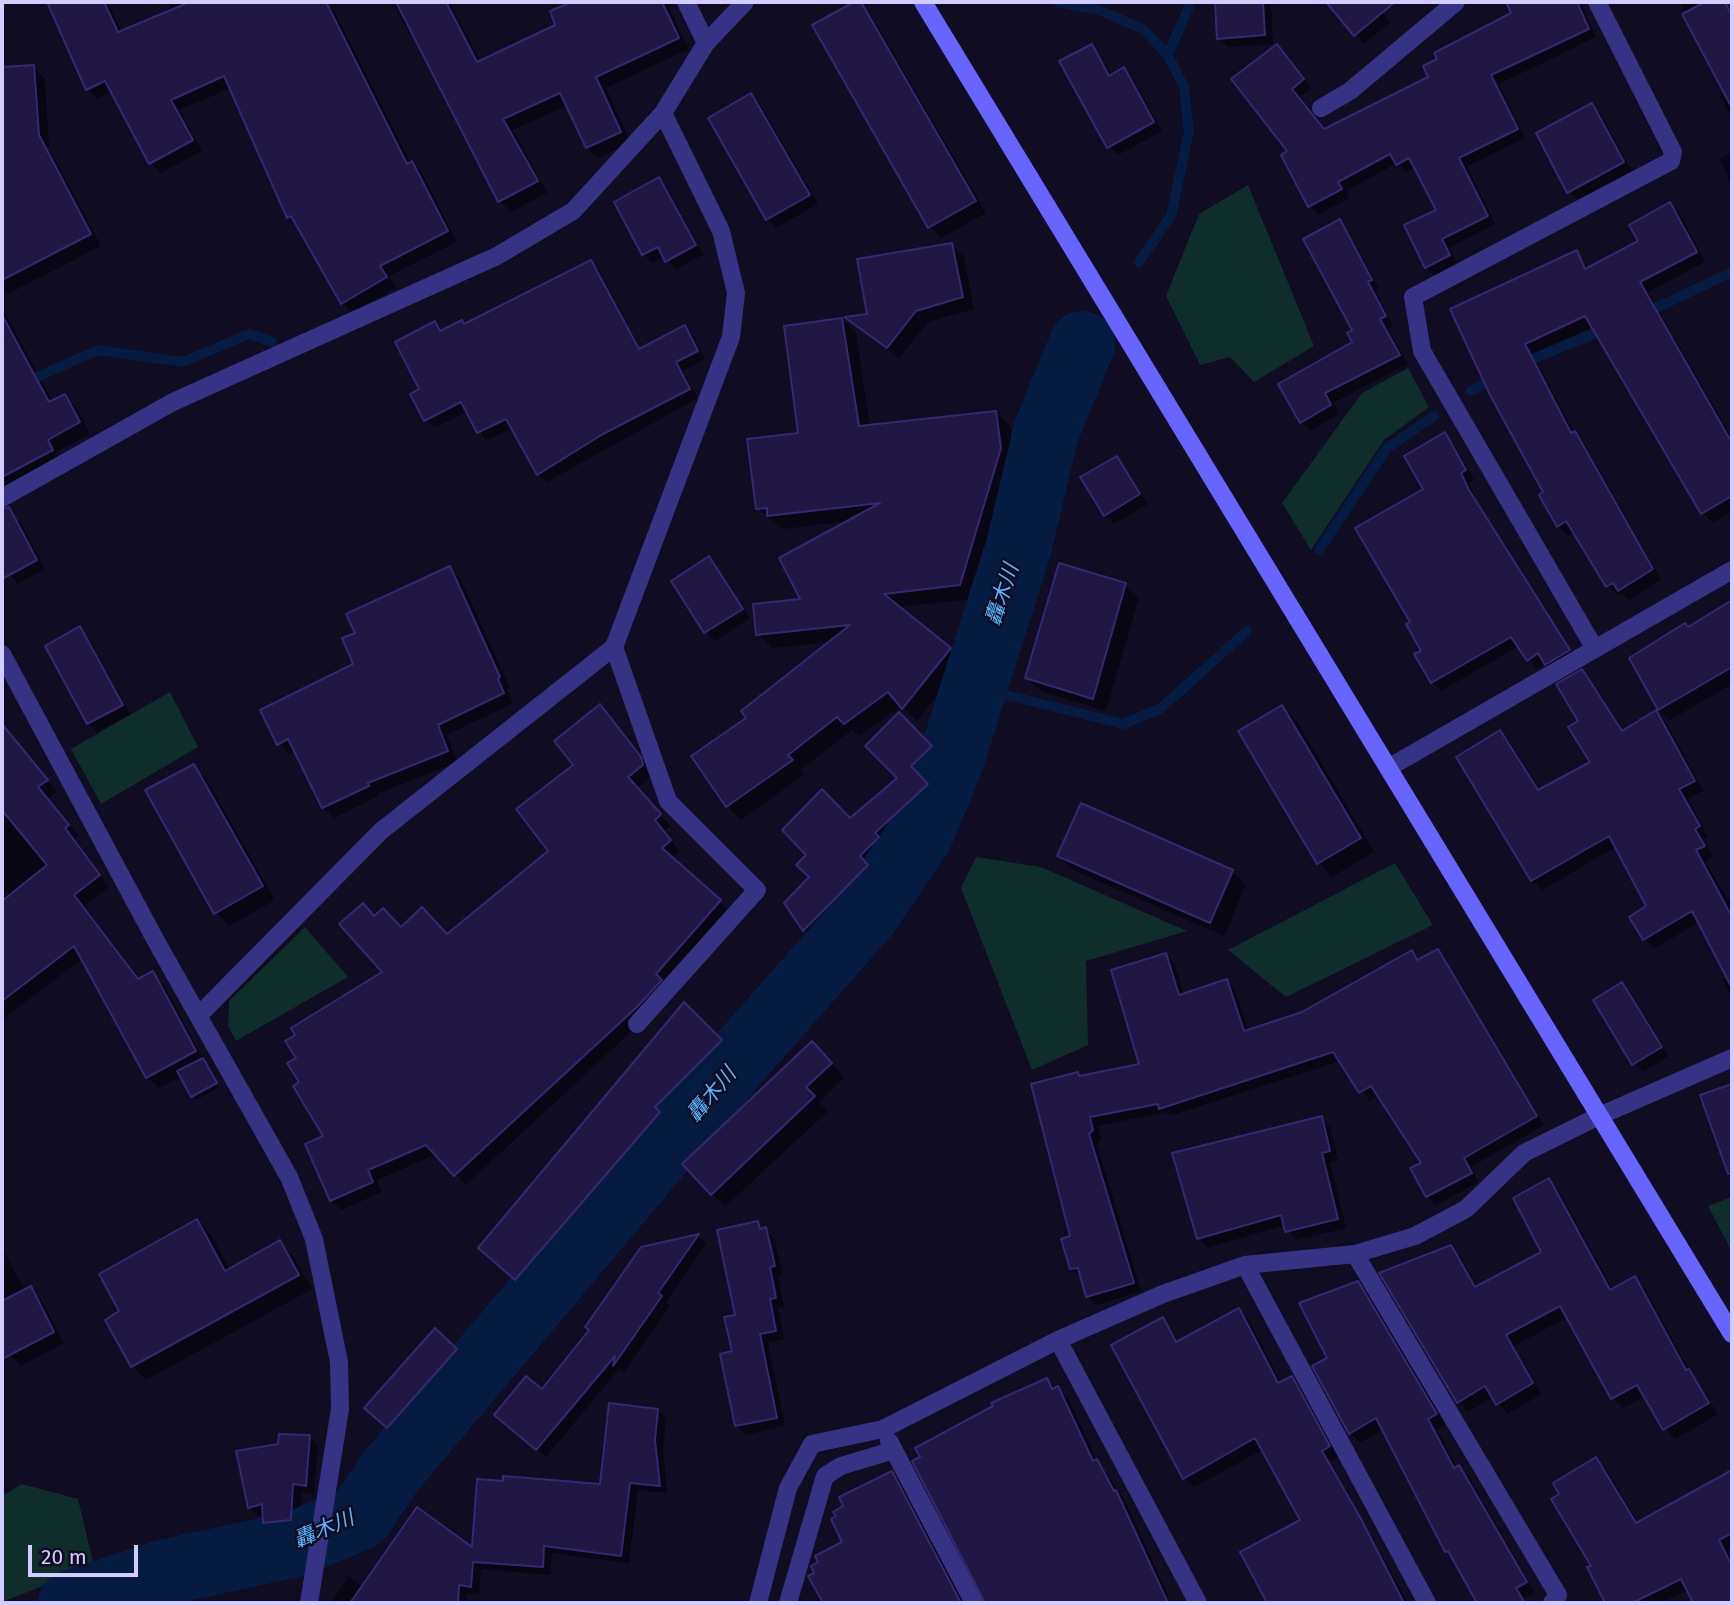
<!DOCTYPE html>
<html>
<head>
<meta charset="utf-8">
<style>
  body { margin:0 }
  #map { position:relative; width:1734px; height:1605px; overflow:hidden; background:#100c22; font-family:"Fira Sans",sans-serif }
  canvas { display:block }
  .frame { position:absolute; inset:0; border:4px solid #d3cdff; pointer-events:none }
  .scale { position:absolute; left:28px; top:1545px; width:110px; height:32px; box-sizing:border-box; border:4px solid #d3cdff; border-top:0; padding-left:9px; font-size:21px; line-height:24px; white-space:nowrap; color:#d3cdff; -webkit-text-stroke:5px #100c22; paint-order:stroke }
</style>
</head>
<body>
<div id="map">
<canvas width="1734" height="1605"></canvas>
<div class="frame"></div>
<div class="scale">20 m</div>
</div>
<script>
const g = document.querySelector('canvas').getContext('2d');
g.lineJoin = 'round';
function fillPath(path, color) {
  g.fillStyle = color;
  g.fill(path, 'evenodd');
}
function stroke(path, color, width, dash) {
  g.strokeStyle = color;
  g.lineWidth = width;
  g.lineCap = dash ? 'butt' : 'round';
  g.setLineDash(dash || []);
  g.stroke(path);
}
function drawText(font, color, halo, rows, align = 'center') {
  g.font = font + ' "Fira Sans","Noto Sans JP",sans-serif';
  g.lineWidth = 5;
  g.setLineDash([]);
  g.textBaseline = 'middle';
  g.strokeStyle = halo;
  g.fillStyle = color;
  for (const [text, x, y, turn = 0] of rows) {
    g.save();
    g.translate(x, y);
    g.rotate((+turn || 0) * Math.PI / 180);
    g.textAlign = isNaN(turn) ? turn : align;
    if (halo) g.strokeText(text, 0, 0);
    g.fillText(text, 0, 0);
    g.restore();
  }
}
fillPath(new Path2D(`
  M1248,185L1314,346L1254,382L1230,357L1200,365L1166,296L1199,214Z
  M1408,368L1429,407L1384,440L1311,550L1282,503L1362,393Z
  M170,692L198,747L101,804L71,749Z
  M976,857L1041,867L1187,931L1086,961L1088,1045L1032,1070L961,888Z
  M1395,863L1433,925L1286,997L1228,950Z
  M305,927L348,977L236,1041L228,1026L229,1001Z
  M1732,1197V1252L1708,1206Z
  M22,1484L78,1499L94,1566L2,1602V1496Z`), '#0e2d2b');
fillPath(new Path2D(`
  M48,2H107L122,32L170,9L168,2H325L334,11L411,164L422,173L457,242L389,276L396,288L352,313L342,302L300,228L289,217L231,88L179,110L202,151L161,173L151,163L113,92L97,99L87,89Z
  M400,2H449L481,62L558,26L552,12L576,2H666L689,49L606,88L631,143L598,158L587,147L566,106L513,130L547,193L511,212L500,201L418,42L409,33L395,7L401,4Z
  M857,2L870,13L986,213L941,238L930,227L815,26Z
  M1217,2H1276L1271,6L1273,44L1228,47L1219,38Z
  M1328,2H1374L1390,22L1364,44Z
  M1525,2H1580L1596,37L1499,84L1525,138L1467,167L1495,224L1449,248L1457,264L1435,276L1426,267L1438,211L1416,167L1406,173L1397,163L1346,191L1350,198L1318,215L1310,206L1290,152L1285,55L1311,88L1299,98L1325,130L1431,77L1513,14L1511,8Z
  M1679,2H1726L1732,11V119L1720,96L1726,93Z
  M1091,46L1112,76L1123,70L1132,78L1162,131L1118,155L1109,146Z
  M33,67L45,79L49,146H2V71Z
  M751,95L760,104L818,204L776,228L767,219Z
  M1592,105L1601,114L1632,172L1578,200L1569,192Z
  M45,149L56,161L101,246L2,297V224L12,218L2,199V172Z
  M1732,153V186L1720,159Z
  M659,179L667,188L703,255L676,269L665,257L652,263L644,254L616,203Z
  M1670,205L1680,214L1705,262L1648,292L1732,438V511L1713,523L1703,513L1593,327L1533,354L1574,433L1584,443L1661,580L1629,600L1622,593L1618,596L1608,586L1575,532L1568,536L1558,526L1546,493L1491,394L1576,253L1589,269L1640,242Z
  M1339,222L1348,231L1379,289L1376,291L1393,326L1388,329L1408,364L1333,403L1339,414L1310,431L1302,422L1354,343Z
  M952,245L964,257L974,309L928,322L899,358L847,319L869,315Z
  M591,262L599,270L641,350L685,327L693,335L705,359L683,371L698,398L547,482L538,474L513,428L486,440L478,432L468,411L434,428L426,420L422,390L435,323L443,331L465,325Z
  M2,308L53,402L64,396L76,407L90,434L58,451L63,462L12,489L2,479Z
  M842,319L856,333L870,427L996,413L1010,426L1014,463L973,599L898,607L964,663L917,721L902,706L859,736L852,730L801,770L805,774L741,820L727,806L749,718L831,642L772,648L758,634L802,600L850,521L783,529L757,508L800,435Z
  M1444,434L1453,443L1474,480L1468,482L1477,501L1577,660L1555,673L1546,663L1537,669L1519,646L1441,691L1432,682L1412,623L1425,490Z
  M1116,458L1148,504L1114,524L1105,515Z
  M13,516L22,525L45,569L18,584L2,563V522Z
  M709,559L750,618L715,641L706,632Z
  M450,568L460,578L510,688L507,689L513,703L447,735L458,762L377,794L378,796L334,818L323,807L296,751L289,754L279,744L355,665L357,634Z
  M1125,585L1139,598L1106,711L1041,691L1027,678Z
  M1732,602V684L1670,720L1659,709L1689,629Z
  M79,628L88,637L130,714L97,732L88,723L47,647Z
  M1582,672L1624,732L1656,712L1666,722L1703,791L1688,799L1708,837L1704,840L1713,856L1705,861L1732,906V998L1722,979L1728,976L1699,922L1654,949L1645,939L1648,907L1616,847L1542,890L1532,880L1500,732L1510,742L1540,790L1592,763L1580,721Z
  M600,707L650,769L653,776L637,788L670,826L664,831L680,851L672,859L730,911L647,1017L466,1185L437,1154L377,1180L382,1192L341,1210L331,1200L325,1137L302,1083L298,1058L385,973L375,917L401,929L447,936L551,851L576,765Z
  M1282,707L1296,720L1374,852L1332,877L1319,863Z
  M899,715L939,756L919,776L935,794L882,843L887,847L868,866L876,875L813,938L804,930L811,877L850,820L899,778Z
  M2,724L57,792L48,799L79,836L74,840L109,887L84,906L140,980L152,973L163,984L219,1088L196,1100L181,1076L159,1088L147,1077L83,958L2,1020Z
  M193,766L207,780L275,900L229,926L216,913Z
  M1059,856L1232,871L1246,885L1224,936L1073,870Z
  M1437,951L1446,960L1544,1125L1471,1167L1479,1182L1436,1205L1427,1196L1423,1163L1379,1095L1370,1101L1340,1061L1170,1116L1165,1112L1098,1126L1101,1139L1097,1144L1141,1291L1096,1305L1087,1296L1082,1277L1071,1269L1077,1074L1081,1077L1141,1065L1166,955L1175,964L1184,995L1227,981L1235,990L1249,1031L1302,1013L1411,953L1420,961Z
  M1622,984L1631,993L1669,1056L1643,1072L1634,1063Z
  M684,1005L732,1052L665,1119L670,1124L528,1290L492,1259Z
  M812,1043L844,1077L819,1102L828,1111L725,1207L712,1194Z
  M1321,1118L1330,1127L1338,1160L1330,1162L1346,1228L1296,1240L1285,1225L1208,1248L1199,1239L1174,1154Z
  M1549,1181L1559,1191L1613,1290L1634,1278L1645,1289L1691,1374L1718,1414L1675,1439L1665,1429L1645,1396L1623,1408L1613,1398L1568,1317L1514,1346L1542,1394L1508,1414L1493,1397L1468,1412L1458,1401L1451,1247L1461,1258L1478,1288L1544,1253Z
  M197,1221L211,1235L230,1270L280,1243L293,1256L312,1289L146,1380L133,1366L108,1320L122,1312Z
  M757,1223L774,1238L783,1275L778,1276L784,1307L778,1308L784,1339L768,1343L785,1426L746,1435L737,1426L734,1353L737,1316Z
  M698,1236L706,1244L666,1302L670,1306L623,1373L619,1369L546,1457L505,1423L542,1392L591,1330L642,1249Z
  M2,1248L25,1291L30,1289L41,1300L64,1343L21,1366L10,1355L2,1339Z
  M1357,1283L1367,1293L1446,1424L1437,1430L1457,1468L1469,1477L1535,1593L1524,1599L1527,1603H1479L1455,1560L1446,1551L1384,1429L1360,1443L1351,1433L1315,1367L1330,1359Z
  M1239,1311L1249,1320L1282,1384L1292,1379L1302,1388L1338,1457L1330,1462L1408,1603H1269L1242,1552L1302,1521L1262,1450L1194,1487L1184,1478L1163,1320L1179,1342Z
  M456,1350L465,1359L397,1436L376,1417Z
  M1046,1380L1068,1398L1098,1462L1126,1502L1171,1603H1017L1011,1591Z
  M658,1410L666,1419L663,1449L667,1493L638,1490L629,1563L552,1553L550,1575L481,1569L479,1594L467,1593L466,1603H334L332,1601L349,1576L363,1587L474,1550L602,1486Z
  M310,1437L318,1446L314,1494L302,1492L300,1528L274,1531L265,1522L264,1514L259,1516L250,1507L280,1445Z
  M1596,1459L1606,1469L1639,1524L1724,1477L1732,1485V1548L1728,1550L1732,1559V1603H1695L1689,1590L1661,1603H1607L1561,1494Z
  M892,1473L901,1483L965,1603H812L821,1596L844,1543Z`), '#0007');
stroke(new Path2D(`
  M1058,2L1099,10L1143,29L1168,55L1184,87L1189,131L1171,216L1139,262
  M1168,55L1191,2
  M1643,314L1732,272
  M1520,364L1608,328
  M2,382L37,377L98,350L183,362L249,334L272,342
  M1471,391L1496,377
  M1319,550L1386,449L1434,416
  M1002,694L1123,724L1160,709L1247,631`), '#061b41', 10);
stroke(new Path2D(`
  M71,1603L166,1572L296,1544L360,1517L391,1471L735,1063L867,913L921,833L951,760L1019,546L1046,432L1082,344`), '#061b41', 66);
const building = new Path2D(`
  M47,2H104L118,32L190,2H326L407,164L412,161L448,231L380,266L387,277L341,304L291,216L287,218L224,76L171,100L193,140L149,164L105,81L86,90Z
  M396,2H446L477,62L555,25L550,11L572,2H662L679,38L596,77L621,132L586,148L560,93L503,119L538,181L498,202Z
  M854,2H861L976,201L928,228L812,25Z
  M1215,2H1263L1265,35L1217,39Z
  M1326,2H1395L1354,36Z
  M1506,2H1577L1589,29L1491,75L1518,129L1459,158L1488,216L1442,239L1450,255L1425,268L1404,225L1436,210L1409,158L1396,165L1390,154L1338,182L1342,189L1308,207L1281,155L1287,151L1231,79L1277,44L1304,79L1292,89L1324,129L1428,77L1423,66L1437,59L1434,53L1511,13Z
  M1705,2H1725L1732,16V108L1682,14Z
  M1092,44L1109,76L1124,67L1154,122L1107,148L1059,61Z
  M34,65L39,135L91,234L2,280V67Z
  M751,93L810,195L766,220L708,118Z
  M1592,103L1624,162L1567,193L1536,133Z
  M659,177L696,245L665,262L658,247L642,255L614,202Z
  M1670,202L1697,252L1640,282L1732,443V496L1701,514L1585,316L1525,344L1571,433L1575,431L1653,569L1618,591L1613,583L1606,587L1566,521L1557,527L1539,495L1543,492L1490,395L1450,309L1577,250L1585,269L1638,241L1629,225Z
  M1340,219L1372,280L1368,282L1386,316L1380,319L1400,355L1325,393L1331,405L1300,423L1278,384L1352,342L1347,333L1352,330L1303,239Z
  M952,243L963,297L916,311L887,348L844,317L867,314L857,259Z
  M591,260L639,349L685,325L698,351L676,362L690,389L603,434L537,475L506,419L477,433L461,402L424,421L410,394L419,389L395,342L435,321L440,331L462,320L464,324Z
  M2,315L49,402L65,394L80,422L48,440L53,450L2,477Z
  M842,318L859,426L996,411L1001,448L960,585L884,594L951,648L902,709L888,692L844,724L837,717L788,755L793,760L726,807L691,756L746,718L741,711L850,625L756,635L753,604L800,599L779,558L880,503L767,516V508L756,509L747,439L798,433L784,326Z
  M1445,432L1466,470L1461,473L1469,490L1570,650L1545,665L1538,653L1527,661L1511,637L1431,683L1414,654L1421,651L1406,624L1410,622L1355,528L1423,489L1404,456Z
  M1117,456L1140,494L1104,516L1080,477Z
  M9,507L37,560L2,579V509Z
  M709,556L743,609L704,633L671,581Z
  M1059,563L1126,583L1093,699L1025,678Z
  M450,566L500,677L498,679L504,693L438,725L448,751L368,783L369,786L322,808L288,739L277,745L260,710L353,664L342,638L355,633L346,614Z
  M1732,600V667L1658,710L1629,658L1685,623L1688,627Z
  M80,626L123,705L87,724L45,646Z
  M1582,669L1622,731L1656,710L1695,781L1679,789L1700,826L1695,829L1705,846L1696,850L1732,917V988L1692,911L1643,940L1629,917L1646,906L1609,836L1531,881L1456,757L1500,730L1538,790L1590,762L1568,727L1578,721L1556,684Z
  M600,704L641,757L643,765L628,777L661,814L655,820L671,840L662,848L721,900L656,974L662,980L637,1007L454,1176L426,1145L368,1170L373,1182L330,1201L305,1144L323,1136L293,1086L299,1082L287,1063L296,1058L285,1041L295,1035L291,1028L382,972L339,924L363,903L374,916L383,908L401,927L422,907L447,934L548,851L516,809L573,765L554,741Z
  M1282,705L1361,838L1317,864L1238,731Z
  M899,712L932,746L911,766L928,784L875,833L879,837L860,856L868,865L803,931L784,903L809,877L796,865L806,855L782,830L822,789L850,818L897,778L865,746Z
  M2,724L48,780L38,787L69,825L65,828L100,875L74,895L138,979L153,971L196,1051L146,1078L74,946L2,1001V901L47,865L2,810Z
  M194,764L263,886L214,914L145,790Z
  M1081,803L1233,870L1210,923L1057,856Z
  M1438,949L1537,1116L1464,1158L1472,1173L1426,1197L1410,1168L1421,1163L1371,1086L1359,1093L1333,1052L1159,1109L1158,1104L1090,1117L1093,1130L1089,1134L1134,1283L1086,1297L1078,1268L1070,1269L1061,1239L1070,1236L1031,1084L1078,1072L1079,1076L1139,1064L1111,970L1166,953L1179,995L1227,979L1244,1031L1302,1012L1412,950L1417,960Z
  M1622,982L1662,1047L1632,1065L1593,1000Z
  M684,1002L722,1040L655,1107L660,1112L515,1280L478,1248Z
  M812,1041L832,1063L806,1087L815,1096L711,1195L682,1164Z
  M203,1058L217,1083L191,1097L177,1071Z
  M1732,1084V1173L1728,1174L1700,1095Z
  M1322,1116L1330,1151L1322,1153L1338,1219L1285,1232L1281,1215L1197,1239L1172,1153Z
  M1549,1178L1610,1290L1635,1276L1686,1370L1689,1369L1709,1403L1663,1430L1637,1385L1611,1399L1560,1306L1506,1335L1533,1383L1496,1405L1485,1386L1457,1403L1379,1273L1451,1245L1475,1287L1541,1252L1513,1198Z
  M197,1219L225,1271L280,1240L299,1275L131,1367L105,1320L119,1311L99,1274Z
  M758,1221L760,1229L766,1227L775,1266L770,1267L776,1298L770,1299L776,1331L760,1334L777,1418L735,1426L720,1354L732,1351L724,1317L735,1315L717,1230Z
  M699,1234L658,1293L662,1296L613,1366L615,1356L536,1450L494,1415L526,1376L542,1389L589,1330L585,1327L641,1247Z
  M1358,1281L1437,1414L1428,1419L1454,1468L1459,1465L1527,1582L1516,1588L1525,1603H1477L1448,1551L1445,1552L1376,1418L1349,1434L1312,1366L1327,1358L1299,1303Z
  M31,1286L54,1332L2,1359V1301Z
  M1239,1308L1278,1383L1292,1376L1330,1446L1322,1451L1361,1519L1404,1603H1267L1240,1552L1300,1520L1255,1438L1183,1479L1111,1345L1163,1317L1176,1342Z
  M435,1328L457,1349L387,1428L364,1408Z
  M1047,1378L1052,1389L1058,1386L1093,1461L1097,1459L1114,1491L1116,1490L1168,1603H985L912,1461L920,1457L915,1448L993,1406L991,1403Z
  M609,1403L658,1409L655,1440L660,1486L630,1483L621,1556L544,1546L543,1567L473,1562L471,1587L459,1585L458,1603H350L417,1507L472,1547L477,1479L503,1481V1476L600,1484Z
  M279,1434L310,1435L306,1486L293,1484L291,1520L263,1523L262,1504L248,1508L236,1451L278,1444Z
  M1596,1457L1636,1523L1732,1470V1533L1719,1540L1732,1566V1603H1693L1681,1579L1632,1603H1605L1587,1567L1591,1566L1551,1499L1559,1494L1553,1483Z
  M892,1471L961,1603H823L808,1576L814,1573L811,1566L818,1562L815,1556L842,1542L831,1519L836,1516L833,1512L843,1506L839,1497Z`);
fillPath(building, '#201744');
stroke(building, '#362772', 2);
stroke(new Path2D(`
  M686,2L706,43
  M1321,108L1350,91L1456,2
  M2,498L173,402L497,256L573,211L663,113L706,43L745,2
  M614,647L668,801L757,890L637,1024
  M1595,649L1422,351L1413,297L1671,161L1673,152L1597,2
  M2,654L156,941L289,1177L314,1239L339,1362L340,1409L309,1603
  M1388,768L1732,570
  M199,1015L381,831L614,647L731,337L736,293L721,231L663,113
  M1355,1254L1558,1595L1552,1603
  M1245,1265L1427,1603
  M1058,1340L1198,1603
  M889,1441L974,1603
  M758,1603L788,1488L812,1444L883,1429L1058,1340L1163,1294L1245,1265L1355,1254L1415,1236L1466,1209L1524,1153L1599,1116L1732,1058
  M788,1603L825,1476L841,1466L894,1450`), '#363385', 18);
stroke(new Path2D(`
  M923,2L1732,1334`), '#6864ff', 18);
drawText('italic 21px', '#5bb3ff', '#100c22', [
  ["轟木川",1003,595,-72],
  ["轟木川",712,1095,-50],
  ["轟木川",324,1530,-23]
]);
</script>
</body>
</html>
